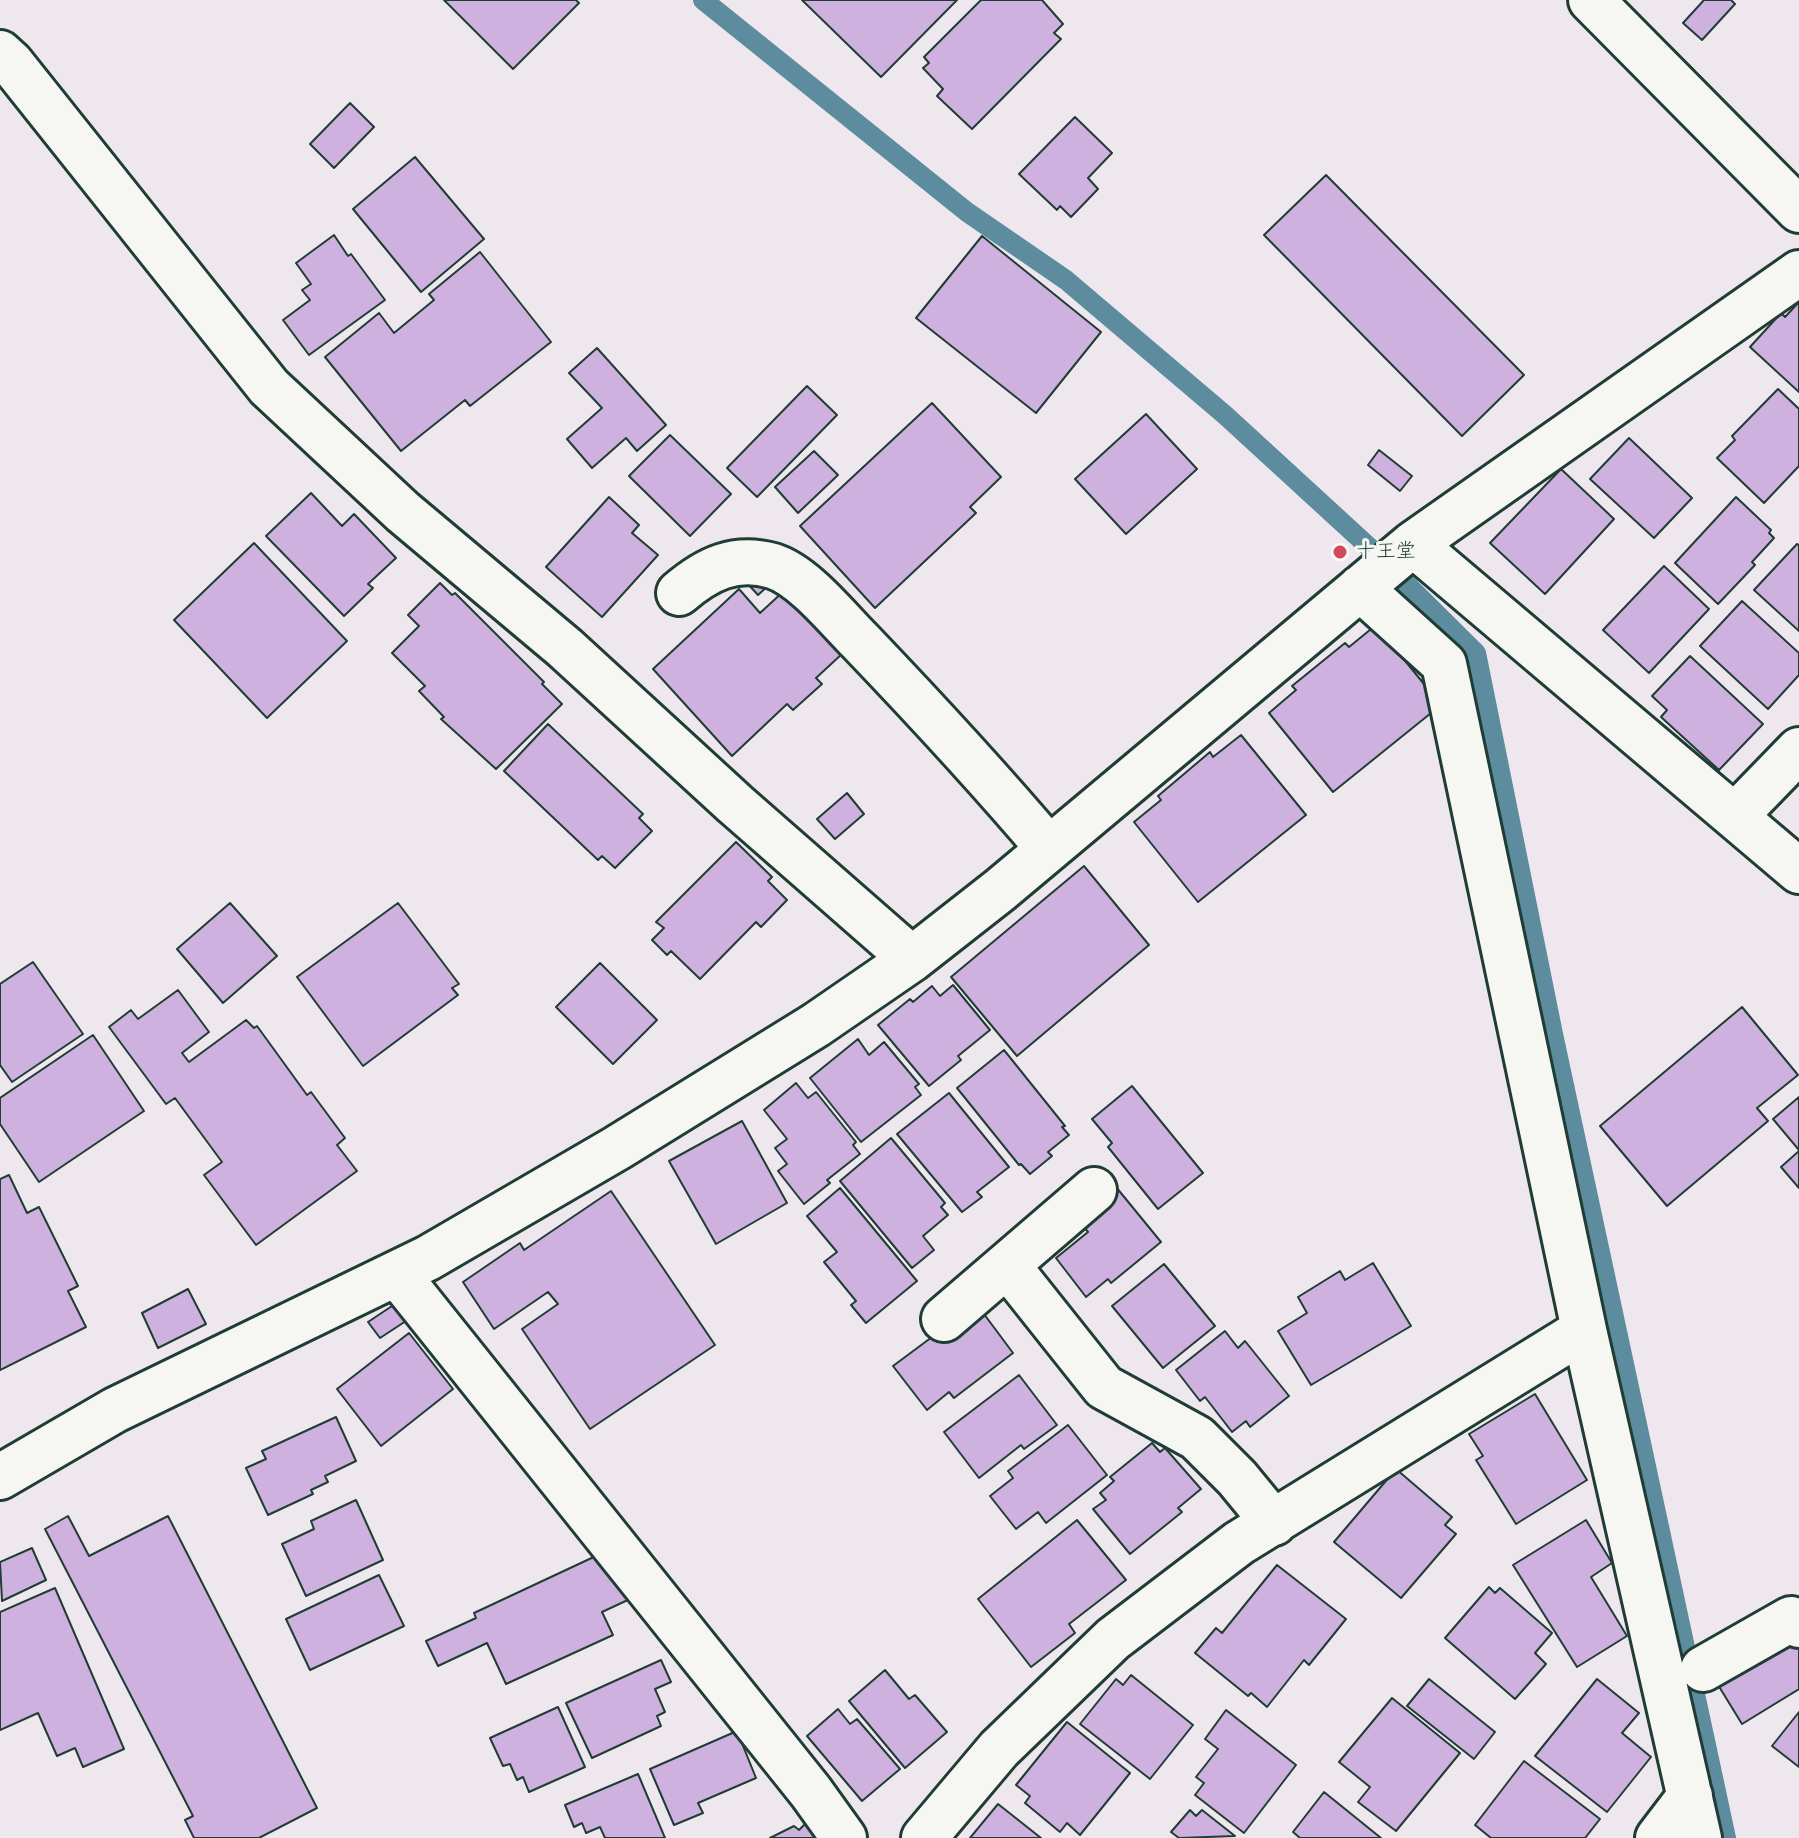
<!DOCTYPE html>
<html>
<head>
<meta charset="utf-8">
<style>
  body { margin:0 }
  canvas { display:block; background:#eee8ee }
</style>
</head>
<body>
<canvas width="1799" height="1838"></canvas>
<script>
const g = document.querySelector('canvas').getContext('2d');
g.lineJoin = 'round';
function stroke(path, color, width, dash) {
  g.strokeStyle = color;
  g.lineWidth = width;
  g.lineCap = dash ? 'butt' : 'round';
  g.setLineDash(dash || []);
  g.stroke(path);
}
function fillPath(path, color) {
  g.fillStyle = color;
  g.fill(path, 'evenodd');
}
function drawText(font, color, halo, rows, align = 'center') {
  g.font = font + ' "Balsamiq Sans","Klee One",sans-serif';
  g.lineWidth = 6;
  g.setLineDash([]);
  g.textBaseline = 'middle';
  g.strokeStyle = halo;
  g.fillStyle = color;
  for (const [text, x, y, turn = 0] of rows) {
    g.save();
    g.translate(x, y);
    g.rotate((+turn || 0) * Math.PI / 180);
    g.textAlign = isNaN(turn) ? turn : align;
    if (halo) g.strokeText(text, 0, 0);
    g.fillText(text, 0, 0);
    g.restore();
  }
}
stroke(new Path2D(`
  M703,0L967,212L1066,280L1225,415L1370,548L1476,653L1553,1034L1726,1838`), '#5c8c9e', 20);
const building = new Path2D(`
  M444,0H576L579,3L513,69Z
  M802,0H957L881,77Z
  M981,0H1042L1063,24L1054,33L1061,39L972,129L937,96L943,89L923,68L929,63L924,57Z
  M1704,0H1731L1735,4L1702,40L1683,23Z
  M350,103L374,127L334,168L310,144Z
  M1075,117L1112,153L1088,178L1098,189L1071,217L1060,206L1057,210L1019,174Z
  M415,157L484,239L421,292L353,209Z
  M1326,175L1524,375L1462,436L1264,235Z
  M334,235L348,256L351,254L385,300L309,355L283,320L310,300L302,290L311,284L296,263Z
  M982,236L1101,332L1036,413L916,318Z
  M480,252L551,342L470,406L465,400L401,451L325,357L379,313L394,333L434,300L429,294Z
  M1799,302V392L1750,347L1781,313L1785,317Z
  M597,348L666,425L637,451L626,438L592,468L567,439L602,408L569,373Z
  M807,386L837,415L757,497L727,468Z
  M1778,389L1799,409V466L1764,503L1717,458L1735,440L1732,436Z
  M932,403L1001,477L970,507L976,513L875,608L800,526Z
  M1146,414L1197,469L1126,534L1075,479Z
  M670,435L731,494L690,536L629,476Z
  M1629,438L1692,498L1654,538L1590,479Z
  M1379,450L1412,476L1400,491L1368,465Z
  M814,451L838,475L798,513L775,487Z
  M1561,469L1614,519L1545,594L1490,543Z
  M311,493L342,526L354,514L396,558L368,584L373,588L344,616L266,536Z
  M609,497L639,525L632,533L658,555L602,617L546,567Z
  M1736,497L1771,530L1769,533L1774,538L1752,562L1755,565L1718,604L1675,563Z
  M254,543L347,641L267,718L174,620Z
  M1797,544L1799,545V631L1754,590Z
  M1664,566L1709,609L1649,673L1603,630Z
  M440,583L452,595L455,593L544,682L542,684L562,704L496,769L441,719L444,717L419,691L425,686L392,653L419,626L408,615Z
  M747,583L769,585L758,595Z
  M739,589L760,613L785,590L843,653L816,678L822,684L793,710L787,704L732,756L653,669Z
  M1742,601L1799,653V675L1768,709L1700,646Z
  M1376,625L1441,705L1333,792L1269,713L1296,690L1292,686L1345,643L1349,647Z
  M1690,656L1763,724L1719,770L1661,717L1667,710L1652,696Z
  M548,724L643,814L639,818L652,831L615,868L602,856L598,860L504,771Z
  M1241,735L1306,815L1198,902L1134,822L1161,800L1158,796L1210,752L1213,757Z
  M847,793L864,814L835,839L817,819Z
  M736,842L772,877L768,881L787,900L761,927L756,922L700,979L671,951L667,955L652,940L664,928L656,922Z
  M1084,866L1149,945L1017,1056L951,977Z
  M230,903L277,956L223,1003L177,949Z
  M398,903L459,984L452,988L458,995L363,1066L297,977Z
  M33,962L83,1034L12,1082L0,1065V984Z
  M600,963L657,1020L613,1064L556,1007Z
  M953,985L990,1030L958,1056L961,1060L929,1086L878,1025L910,999L913,1002L932,986L940,996Z
  M178,990L209,1032L182,1053L189,1062L246,1020L254,1028L257,1026L307,1095L311,1092L345,1138L337,1145L357,1171L256,1245L204,1175L222,1162L175,1098L166,1104L109,1027L131,1010L138,1019Z
  M1742,1007L1798,1075L1757,1108L1768,1121L1667,1206L1600,1126Z
  M93,1035L144,1111L39,1182L0,1124V1098Z
  M858,1039L869,1055L884,1042L919,1084L915,1087L921,1095L861,1142L810,1078Z
  M1004,1050L1065,1126L1062,1127L1069,1135L1048,1152L1052,1156L1030,1174L1021,1164L1019,1165L957,1088Z
  M796,1083L808,1098L816,1092L856,1142L853,1145L860,1154L827,1180L830,1183L804,1204L778,1171L787,1164L775,1148L787,1139L764,1110Z
  M1132,1086L1203,1173L1158,1209L1108,1147L1112,1143L1092,1119Z
  M949,1093L1009,1167L977,1192L982,1197L962,1212L897,1134Z
  M1799,1097V1150L1773,1119Z
  M742,1121L787,1203L716,1244L669,1161Z
  M891,1138L945,1203L941,1207L948,1215L923,1236L934,1250L912,1268L840,1181Z
  M1799,1151V1188L1781,1167Z
  M9,1175L27,1213L39,1207L78,1286L68,1291L86,1327L0,1370V1179Z
  M1116,1187L1161,1242L1111,1283L1108,1279L1086,1297L1056,1258L1088,1232L1077,1219Z
  M840,1188L917,1281L866,1323L851,1305L856,1301L824,1262L837,1252L807,1216Z
  M611,1191L715,1345L590,1429L522,1329L558,1304L548,1292L494,1329L463,1282L520,1243L524,1250Z
  M1373,1263L1411,1326L1311,1385L1278,1331L1307,1313L1298,1297L1340,1271L1345,1280Z
  M1164,1264L1215,1326L1163,1368L1112,1306Z
  M188,1289L206,1324L158,1348L142,1313Z
  M395,1304L406,1321L380,1338L368,1322Z
  M984,1314L1013,1353L954,1398L949,1392L927,1410L893,1366L932,1337L937,1342L945,1336L949,1341Z
  M1225,1331L1238,1348L1245,1341L1289,1396L1250,1427L1246,1421L1232,1432L1205,1397L1200,1401L1176,1370Z
  M409,1333L453,1389L381,1446L337,1389Z
  M1019,1375L1057,1425L1024,1449L1021,1445L979,1478L944,1432Z
  M1535,1394L1587,1480L1516,1524L1476,1460L1483,1456L1469,1434Z
  M336,1417L356,1461L325,1476L328,1482L311,1490L313,1494L268,1515L246,1468L266,1459L262,1451Z
  M1068,1425L1107,1475L1046,1523L1038,1512L1016,1529L990,1496L1013,1478L1008,1471Z
  M1152,1443L1160,1452L1165,1448L1201,1489L1178,1508L1182,1512L1130,1554L1093,1509L1106,1500L1100,1493L1114,1481L1110,1477Z
  M1396,1469L1452,1517L1445,1525L1456,1534L1401,1598L1334,1542Z
  M356,1500L383,1560L306,1596L282,1544L314,1529L311,1521Z
  M68,1516L89,1556L168,1516L317,1808L259,1838H194L185,1820L193,1816L45,1529Z
  M1077,1520L1126,1580L1069,1624L1075,1633L1031,1667L978,1599Z
  M1586,1520L1612,1563L1591,1577L1627,1636L1577,1667L1513,1565Z
  M32,1548L46,1580L2,1601L0,1562Z
  M598,1555L630,1599L602,1612L613,1635L506,1684L487,1643L438,1666L426,1641L476,1618L474,1613Z
  M1277,1565L1346,1619L1309,1665L1304,1660L1267,1707L1251,1693L1248,1696L1195,1653L1216,1628L1222,1633Z
  M379,1575L404,1626L310,1670L286,1619Z
  M1489,1587L1495,1593L1500,1588L1552,1633L1535,1653L1546,1664L1515,1699L1445,1638Z
  M55,1588L124,1749L83,1767L75,1748L57,1756L38,1713L0,1730V1612Z
  M1799,1640V1689L1742,1724L1715,1680Z
  M661,1660L671,1682L655,1689L665,1712L657,1716L661,1726L592,1758L566,1703Z
  M885,1670L909,1699L915,1695L947,1732L905,1768L849,1701Z
  M1131,1675L1193,1725L1150,1779L1080,1724L1116,1679L1123,1685Z
  M1429,1679L1495,1732L1474,1759L1407,1706Z
  M1597,1679L1639,1713L1622,1733L1651,1757L1607,1812L1535,1756Z
  M1392,1698L1460,1753L1396,1831L1358,1802L1370,1787L1339,1762Z
  M558,1707L585,1767L529,1792L523,1777L517,1780L510,1764L503,1766L490,1738Z
  M838,1709L850,1724L857,1719L900,1769L862,1801L807,1736Z
  M1226,1710L1296,1765L1244,1833L1195,1795L1204,1783L1196,1777L1218,1749L1205,1739Z
  M1799,1712V1767L1772,1746Z
  M1067,1722L1130,1773L1080,1835L1067,1823L1060,1832L1025,1803L1030,1796L1016,1785Z
  M737,1731L756,1778L698,1803L703,1813L674,1825L650,1769Z
  M1524,1761L1600,1819L1585,1838H1491L1475,1825Z
  M638,1774L665,1838H605L600,1827L586,1833L582,1823L574,1827L565,1805Z
  M1324,1792L1381,1838H1300L1293,1832Z
  M998,1804L1041,1838H970Z
  M1190,1810L1196,1816L1202,1810L1235,1836L1179,1838L1171,1832Z
  M805,1824L822,1838H770L794,1826L799,1830Z`);
fillPath(building, '#ceb1de');
stroke(building, '#1f3d34', 2);
const minor = new Path2D(`
  M1591,0L1799,210
  M0,53L11,63L269,387L403,512L565,648L735,804L912,959
  M1413,544L1799,871
  M1360,588L1444,664L1584,1330L1699,1838
  M679,593C707,569 735,555 773,566C804,576 837,618 860,641C925,709 988,777 1049,849
  M1735,816L1799,750
  M1007,1265L1104,1387L1197,1438L1237,1478L1274,1523
  M397,1274L811,1792L844,1838
  M944,1319L1094,1190
  M0,1477L115,1410L428,1258L617,1148L816,1025L912,959L1000,890L1413,544L1799,273
  M1703,1669L1791,1619L1799,1625
  M924,1838L999,1749L1113,1639L1239,1543L1584,1330
  M1658,1838L1690,1796`);
stroke(minor, '#1f3d34', 50);
stroke(minor, '#f6f6f2', 44);
for (const [x, y, r, color] of [
  [1340,552,8,"#d1495b"]
]) {
  const dot = new Path2D();
  dot.arc(x, y, r, 0, 2 * Math.PI);
  g.fillStyle = color;
  g.fill(dot);
  stroke(dot, '#f6f6f2', 3);
}
drawText('20px', '#1f3d34', '#f6f6f2', [
  ["十王堂",1356,552]
], 'left');
</script>
</body>
</html>
